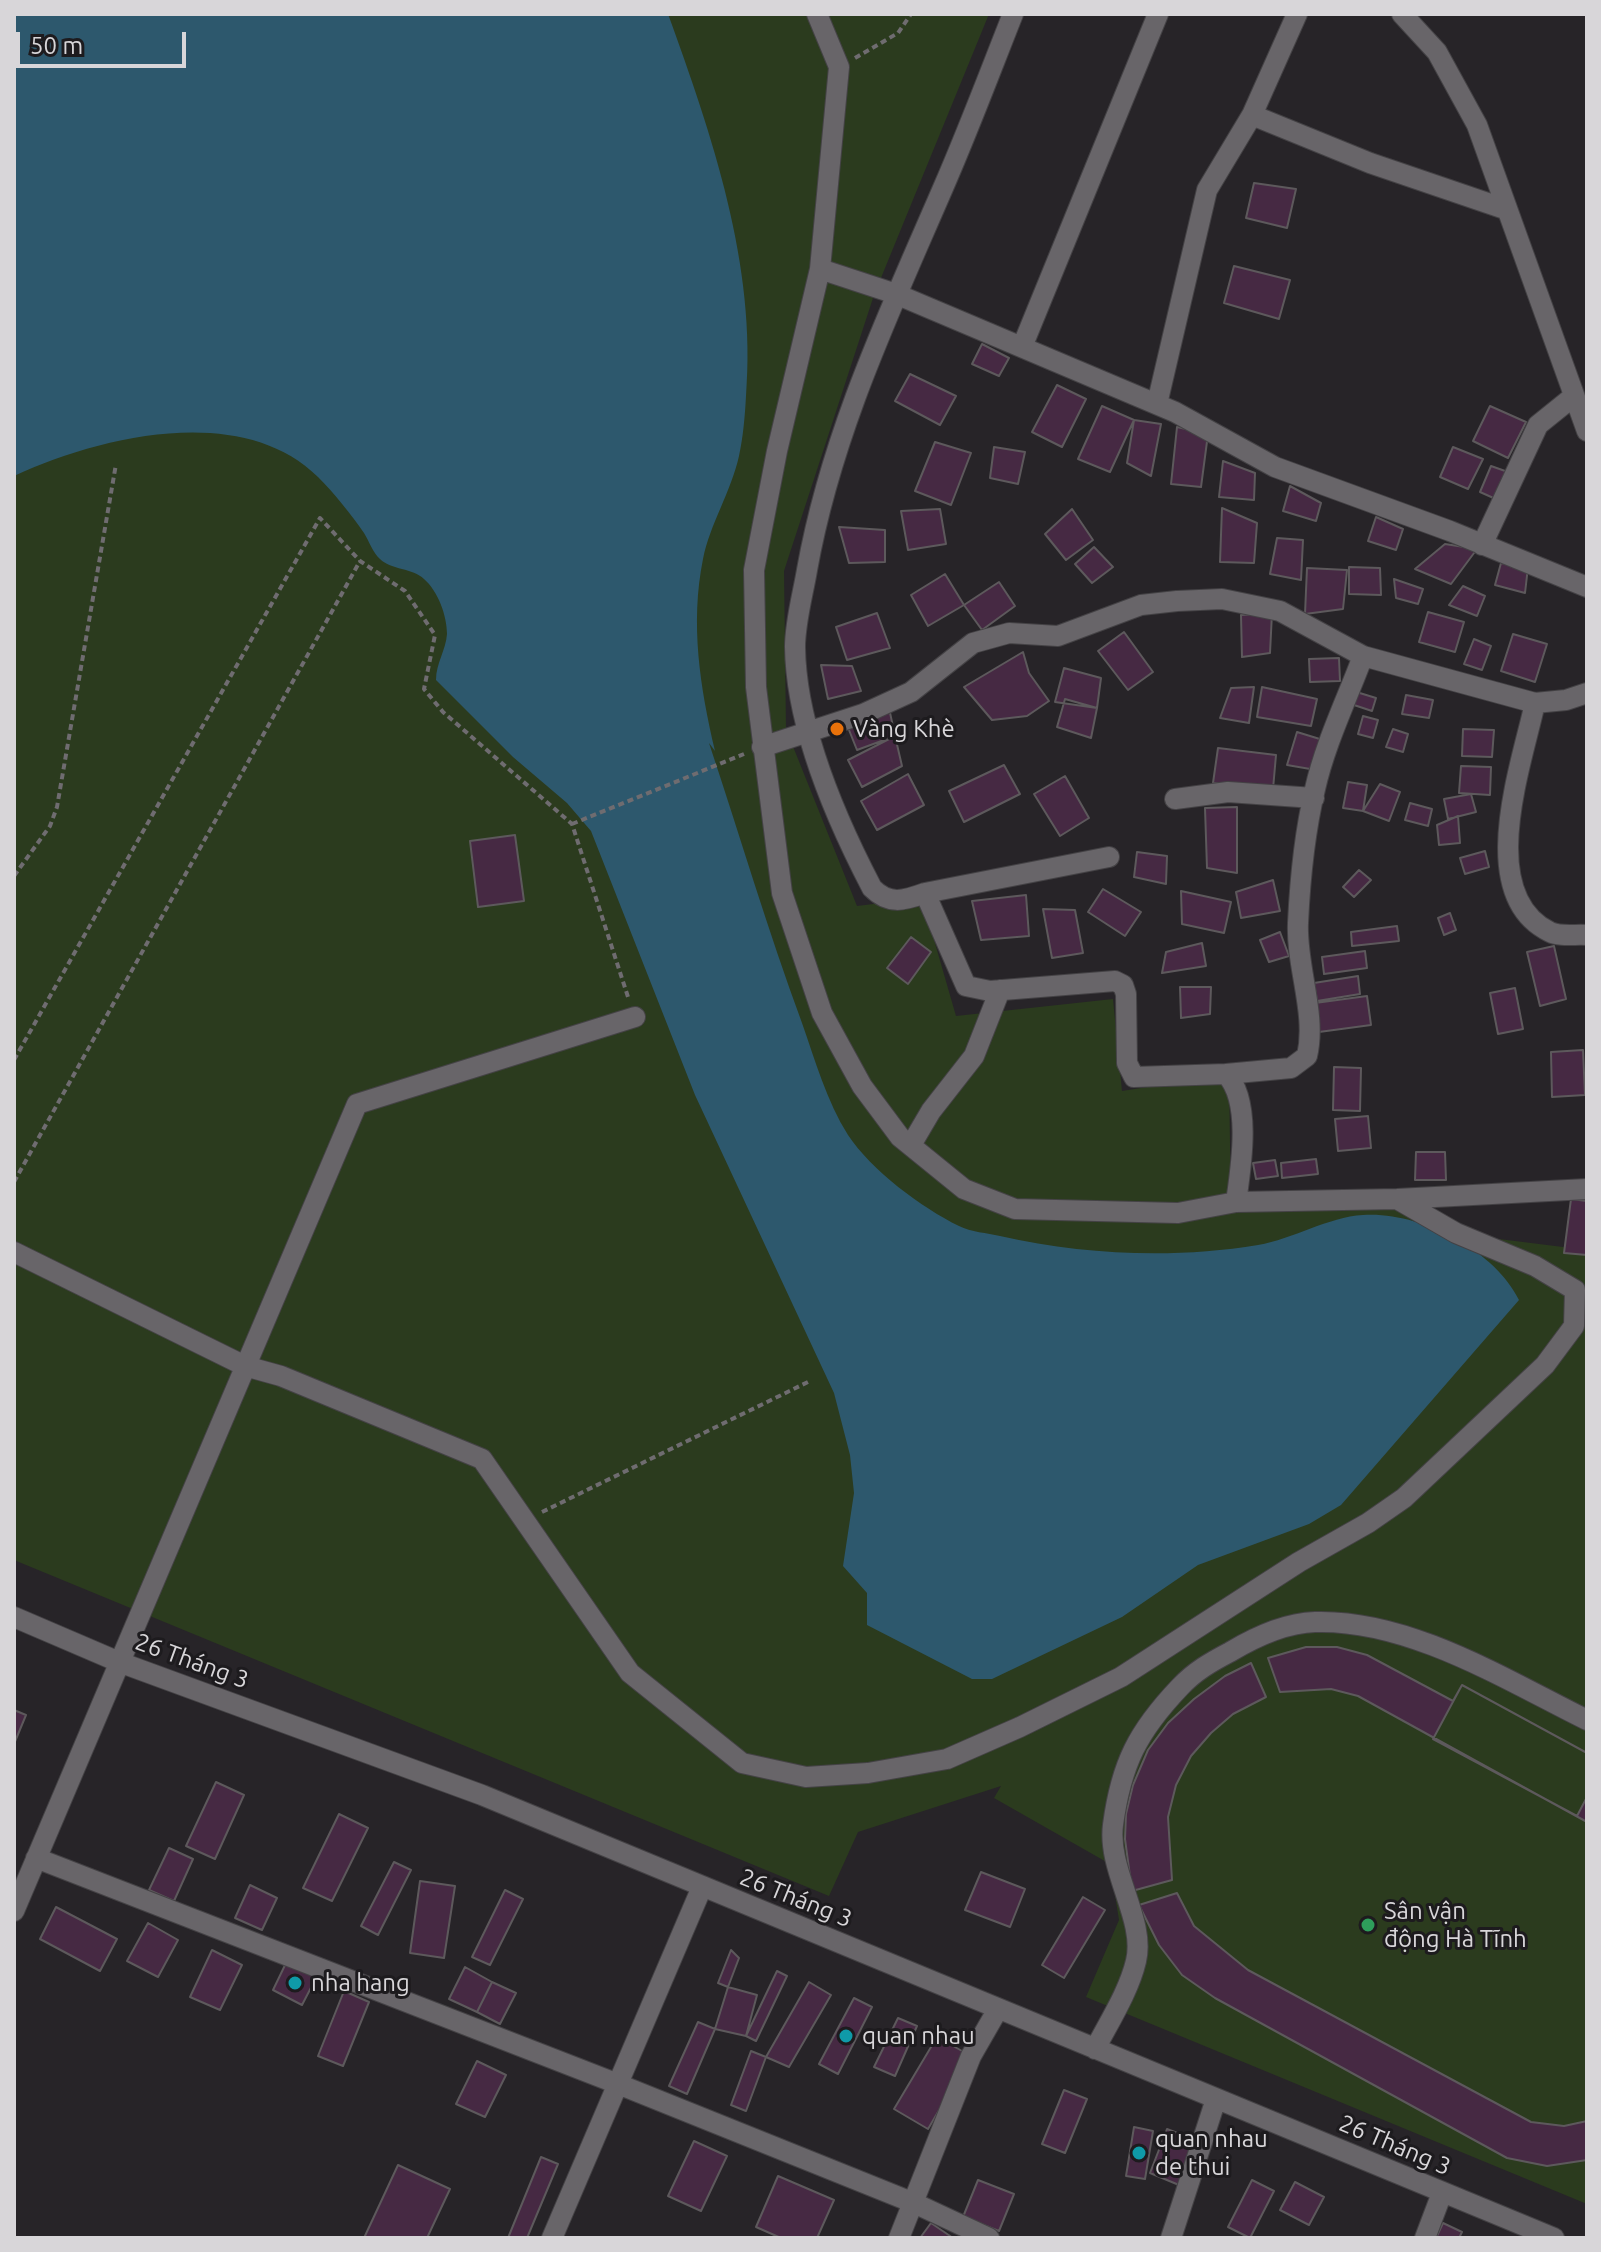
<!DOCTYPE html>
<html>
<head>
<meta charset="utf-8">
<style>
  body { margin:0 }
  #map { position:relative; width:1601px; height:2252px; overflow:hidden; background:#272428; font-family:Ubuntu,sans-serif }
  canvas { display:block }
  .frame { position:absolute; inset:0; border:16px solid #d8d6d9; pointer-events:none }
  .scale { position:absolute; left:16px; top:32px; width:170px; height:36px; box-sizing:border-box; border:4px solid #d8d6d9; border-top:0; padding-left:10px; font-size:24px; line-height:28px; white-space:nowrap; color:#d8d6d9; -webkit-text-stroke:6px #1d1b1e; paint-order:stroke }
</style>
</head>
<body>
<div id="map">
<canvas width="1601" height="2252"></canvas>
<div class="frame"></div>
<div class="scale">50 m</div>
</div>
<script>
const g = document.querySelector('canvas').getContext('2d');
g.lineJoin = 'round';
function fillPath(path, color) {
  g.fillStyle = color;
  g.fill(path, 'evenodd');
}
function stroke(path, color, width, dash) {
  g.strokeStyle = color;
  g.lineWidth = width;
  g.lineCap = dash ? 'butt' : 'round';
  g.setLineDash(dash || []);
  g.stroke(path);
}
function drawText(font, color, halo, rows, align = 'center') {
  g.font = font + ' Ubuntu,sans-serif';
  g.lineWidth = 6;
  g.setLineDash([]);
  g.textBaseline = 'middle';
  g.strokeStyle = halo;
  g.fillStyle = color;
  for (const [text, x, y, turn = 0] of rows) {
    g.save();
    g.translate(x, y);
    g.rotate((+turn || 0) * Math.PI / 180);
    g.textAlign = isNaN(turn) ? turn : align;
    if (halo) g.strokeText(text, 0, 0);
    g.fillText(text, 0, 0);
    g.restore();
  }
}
fillPath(new Path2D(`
  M14,14H989L874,295L784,571L786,729L857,906L922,898L956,1016L1113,999L1122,1091L1229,1074L1231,1213L1382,1200L1475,1236L1587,1250V2204L1086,1997L1119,1920L1110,1864L994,1798L1001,1786L858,1832L829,1896L14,1560Z`), '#2b3b1e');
fillPath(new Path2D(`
  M14,14H668C712,135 757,266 746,396C745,416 743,438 739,456C731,492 710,524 703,559C690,624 700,687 715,751L709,743C740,836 768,931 802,1023C815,1060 827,1102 848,1135C871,1170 922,1208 959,1226C971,1232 987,1233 1000,1236C1084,1255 1174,1259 1258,1245C1293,1239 1328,1217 1363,1215C1419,1211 1495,1250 1519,1300L1341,1505L1309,1524L1198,1565L1122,1617L992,1679H972L867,1625V1593L843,1566L854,1493L850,1455L834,1393L695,1095L591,831L567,803L513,757L436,680C436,663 446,650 447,634C447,616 438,591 424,579C413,568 391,570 380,559C373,553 369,541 364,533C351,514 334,493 318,477C242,402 101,436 14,476Z`), '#2d586d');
const building = new Path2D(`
  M1254,183L1296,189L1287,228L1246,218Z
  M1234,266L1290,280L1279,319L1224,303Z
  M982,344L1009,358L999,376L972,364Z
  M910,374L956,396L940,425L895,401Z
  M1057,385L1086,399L1062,447L1032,432Z
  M1102,406L1134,420L1110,472L1078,459Z
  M1490,406L1526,422L1508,458L1473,441Z
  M1134,420L1161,424L1151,476L1127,463Z
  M1177,427L1208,434L1201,487L1171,484Z
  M935,442L971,453L951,505L915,491Z
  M994,447L1025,452L1018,484L990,478Z
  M1453,447L1483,459L1468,489L1440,477Z
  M1223,461L1255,473L1254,500L1219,497Z
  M1491,466L1508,472L1498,500L1480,492Z
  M1290,486L1321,503L1316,521L1283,511Z
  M1222,508L1257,523L1254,563L1220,562Z
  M940,509L946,544L908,550L901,511Z
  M1072,509L1093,540L1066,560L1045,534Z
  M1376,517L1403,529L1396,550L1368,541Z
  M839,527L885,530V562L849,563Z
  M1277,538L1303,540L1301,580L1270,574Z
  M1445,544L1477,549L1451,584L1415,569Z
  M1094,547L1113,567L1092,583L1075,564Z
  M1501,563L1528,567L1525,593L1495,585Z
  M1349,567L1380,568L1381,595L1349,594Z
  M1307,568L1347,570L1343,609L1305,614Z
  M945,574L964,605L928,626L911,595Z
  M1394,579L1423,589L1418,604L1396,598Z
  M999,582L1015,606L982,630L964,605Z
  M1463,586L1485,596L1477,616L1449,605Z
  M1428,612L1464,622L1455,652L1419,642Z
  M877,613L890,648L847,660L836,627Z
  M1272,613L1270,653L1242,657L1241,615Z
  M1124,632L1153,672L1128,690L1098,651Z
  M1513,634L1547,644L1535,682L1501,671Z
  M1474,639L1491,646L1482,670L1464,664Z
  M1023,652L1029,673L1049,701L1027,716L992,720L964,687Z
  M1339,658L1340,681L1310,682L1309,659Z
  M821,665L852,666L861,691L828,699Z
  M1064,668L1101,678L1097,708L1055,702Z
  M1254,687L1249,723L1220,718L1231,688Z
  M1262,687L1317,699L1311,726L1257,717Z
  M1350,690L1376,698L1372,711L1351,704Z
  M1406,695L1433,700L1429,718L1402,714Z
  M1065,699L1097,708L1091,738L1057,727Z
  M889,708L895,736L857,750L847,725Z
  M1363,716L1378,720L1373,738L1358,734Z
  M1393,729L1408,734L1403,752L1386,747Z
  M1463,729L1494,730L1492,757L1462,756Z
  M1297,732L1323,740L1316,770L1287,765Z
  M895,736L902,766L862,787L848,760Z
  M1218,748L1276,755L1273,789L1213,783Z
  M1004,765L1020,794L964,822L949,791Z
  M1461,766L1491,767L1490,795L1459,793Z
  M908,774L924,805L877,830L861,801Z
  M1065,776L1089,818L1060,836L1034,794Z
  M1348,782L1367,785L1363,811L1343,808Z
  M1380,784L1400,792L1389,821L1363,811Z
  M1471,794L1476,812L1448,819L1444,799Z
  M1410,803L1432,809L1428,826L1405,820Z
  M1237,807V873L1207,868L1205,808Z
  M1458,816L1460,843L1439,845L1437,825Z
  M515,835L524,901L478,907L470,841Z
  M1485,851L1489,867L1465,874L1460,858Z
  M1137,852L1167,856L1166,884L1134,877Z
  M1359,870L1371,880L1354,897L1343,887Z
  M1273,880L1280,911L1241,918L1236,892Z
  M1103,889L1141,912L1125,936L1088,912Z
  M1181,891L1231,902L1224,933L1182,924Z
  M1026,895L1029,936L981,940L972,901Z
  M1043,909L1075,910L1083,953L1052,958Z
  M1450,913L1456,930L1444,935L1438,918Z
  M1397,926L1399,941L1352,946L1351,932Z
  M1280,932L1289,956L1269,962L1260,940Z
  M911,937L931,952L908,984L887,968Z
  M1202,943L1206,966L1162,973L1166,952Z
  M1554,946L1566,999L1540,1006L1527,952Z
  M1365,951L1367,968L1324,974L1322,957Z
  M1358,976L1360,994L1317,1001L1314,983Z
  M1180,987H1211L1210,1014L1181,1018Z
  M1515,988L1523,1029L1498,1034L1490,993Z
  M1367,996L1371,1025L1319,1032L1315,1003Z
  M1583,1050L1585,1095L1552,1097L1551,1052Z
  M1334,1067L1361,1068L1360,1111L1333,1110Z
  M1368,1116L1371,1148L1338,1151L1335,1119Z
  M1416,1152H1445L1446,1180H1415Z
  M1316,1159L1318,1174L1282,1178L1281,1163Z
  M1275,1160L1278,1176L1256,1179L1253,1163Z
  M1571,1199L1587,1201V1255L1564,1253Z
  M1306,1647H1337L1367,1655L1453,1701L1462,1685L1587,1753V1822L1358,1696L1331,1689L1280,1692L1268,1658Z
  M1251,1663L1266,1697L1233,1714L1211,1733L1191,1756L1176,1785L1168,1817L1172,1880L1132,1891L1125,1839L1126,1814L1133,1785L1148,1750L1168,1723L1194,1699L1225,1676Z
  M1462,1685L1587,1753V1797L1577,1816L1433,1739Z
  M14,1710L26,1715L14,1744Z
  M216,1782L244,1795L215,1859L186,1846Z
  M339,1814L368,1828L332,1901L303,1888Z
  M169,1848L193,1859L174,1901L149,1890Z
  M394,1862L411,1870L378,1935L361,1926Z
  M981,1872L1025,1889L1010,1927L965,1910Z
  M420,1881L455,1886L444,1958L410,1953Z
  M250,1885L277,1898L262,1930L235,1918Z
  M505,1890L523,1899L490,1965L472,1957Z
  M1177,1893L1194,1926L1248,1970L1531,2122L1564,2126L1587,2121V2160L1547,2166L1507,2158L1215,1998L1182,1975L1159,1945L1139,1905Z
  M1083,1897L1105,1910L1064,1978L1042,1965Z
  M56,1907L117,1939L100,1971L40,1939Z
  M148,1923L178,1940L158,1977L127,1961Z
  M212,1950L242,1965L220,2010L190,1997Z
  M731,1950L739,1958L728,1987L718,1983Z
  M287,1961L317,1976L302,2005L273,1990Z
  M465,1967L492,1982L477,2012L449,1999Z
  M777,1971L787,1976L756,2041L746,2036Z
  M492,1982L516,1993L500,2024L477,2012Z
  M809,1982L831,1995L789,2067L766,2057Z
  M728,1987L757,1995L746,2036L715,2029Z
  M344,1991L369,2002L343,2066L318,2056Z
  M854,1998L872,2007L838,2074L819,2064Z
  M898,2018L917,2026L895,2076L874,2067Z
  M698,2022L715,2029L687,2094L669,2086Z
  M937,2037L971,2056L928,2129L894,2109Z
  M751,2051L766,2057L746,2111L731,2105Z
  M477,2061L506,2075L485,2117L456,2104Z
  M1064,2090L1087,2099L1065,2153L1042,2144Z
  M1134,2127L1153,2131L1145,2179L1126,2176Z
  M1167,2129L1196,2140L1179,2185L1150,2173Z
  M694,2141L727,2156L701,2211L668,2196Z
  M541,2157L558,2164L527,2238H508Z
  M398,2165L450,2189L427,2238H364Z
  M778,2176L834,2200L817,2238H781L756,2227Z
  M978,2180L1014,2194L999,2231L963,2217Z
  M1252,2180L1274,2191L1250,2238L1228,2227Z
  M1295,2182L1324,2197L1309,2225L1280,2210Z
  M931,2223L953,2238H920Z
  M1443,2223L1462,2232L1459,2238H1436Z`);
fillPath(building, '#462943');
stroke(building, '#5d595c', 2);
const minor = new Path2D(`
  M817,14L839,67L820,269L777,451L754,570L756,687L782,893L822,1013L862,1086L900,1137L964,1189L1015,1209L1178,1213L1236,1202L1397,1199L1587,1189
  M1013,14C990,72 968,131 943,188C889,313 831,435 807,570C803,594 795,622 795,647C796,726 836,819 872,888C889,905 903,901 925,893L966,986L990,991L1115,981L1123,985L1126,994L1127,1063L1134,1077L1226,1074C1252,1101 1241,1167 1236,1202
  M1402,14L1437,52L1477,125L1587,431
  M1252,115L1370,163L1505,209
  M820,269L896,294L1175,412L1275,467L1450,531L1587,587
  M1022,347L1158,14
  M1157,404L1207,190L1252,115L1297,14
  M1482,545L1538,425L1574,396
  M1535,703C1522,764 1474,895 1550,932C1560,937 1576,934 1587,935
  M762,747L863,714L911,692L973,643L1009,633L1058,636L1141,605L1177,601L1222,599L1280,611L1363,656L1535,703L1566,700L1587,693
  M1175,799L1228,792L1314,798
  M925,893L1109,857
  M1226,1074L1291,1068L1307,1056C1317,1014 1296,967 1298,923C1300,880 1305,831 1315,789C1325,744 1347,699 1363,656
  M911,1145L931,1111L974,1056L1000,990
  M14,1252L245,1366L281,1376L482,1459L630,1673L742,1763L806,1777L868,1773L947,1759L1020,1727L1121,1677L1299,1562L1368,1523L1404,1498L1545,1365L1574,1326L1575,1290L1535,1266L1456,1233L1397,1199
  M14,1617L119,1662L482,1795L1554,2238
  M36,1858L618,2084L914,2203L989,2238
  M14,1911L357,1104L635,1017
  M1095,2049C1109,2022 1129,1991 1136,1961C1146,1920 1107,1870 1113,1825C1121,1764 1138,1731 1180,1687C1195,1671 1211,1662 1230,1652C1255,1637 1285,1623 1315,1622C1409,1619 1506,1680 1587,1720
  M552,2238L702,1887
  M899,2238L971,2056L998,2009
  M1171,2238L1216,2099
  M1425,2238L1442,2193`);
stroke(minor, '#444245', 22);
stroke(new Path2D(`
  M855,58L898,33L911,14
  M572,824L744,754
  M14,876L50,826L57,807L116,464
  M14,1060L320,518L360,561L405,591L435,635L424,689L443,712L572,824L628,997
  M14,1182L360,561
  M542,1512L810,1381`), '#6f6c70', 4, [6, 4]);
stroke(minor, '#686569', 20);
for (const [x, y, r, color] of [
  [837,729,8,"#e8710a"],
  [1368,1925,8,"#2e9e5b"],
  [295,1983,8,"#0f9aa8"],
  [846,2036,8,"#0f9aa8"],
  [1139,2153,8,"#0f9aa8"]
]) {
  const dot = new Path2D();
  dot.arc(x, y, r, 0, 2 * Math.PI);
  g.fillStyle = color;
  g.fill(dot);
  stroke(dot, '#1d1b1e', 3);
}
drawText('24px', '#d8d6d9', '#1d1b1e', [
  ["Vàng Khè",853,729],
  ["Sân vận",1384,1911],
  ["động Hà Tĩnh",1384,1939],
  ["nha hang",311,1983],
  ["quan nhau",862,2036],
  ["quan nhau",1155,2139],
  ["de thui",1155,2167]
], 'left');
drawText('24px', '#d8d6d9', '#1d1b1e', [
  ["26 Tháng 3",192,1661,20],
  ["26 Tháng 3",796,1898,22],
  ["26 Tháng 3",1395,2145,23]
]);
</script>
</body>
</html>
